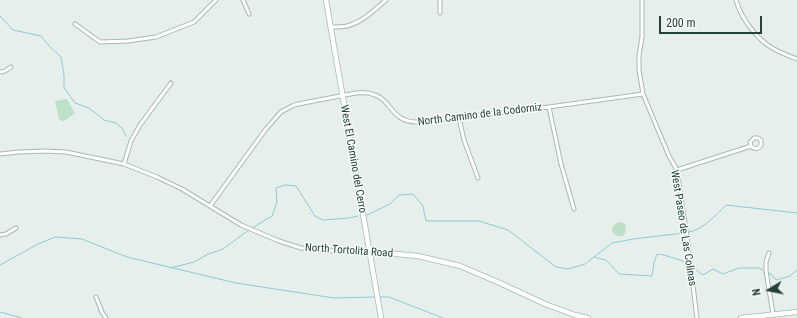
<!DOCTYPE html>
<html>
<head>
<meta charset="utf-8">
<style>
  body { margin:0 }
  #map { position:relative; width:797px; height:318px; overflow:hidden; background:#e6efeb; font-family:"Roboto Condensed",sans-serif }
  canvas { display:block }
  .north { position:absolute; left:749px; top:270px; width:40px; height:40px; -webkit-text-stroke:3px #f7fbf9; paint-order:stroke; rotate:260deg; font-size:11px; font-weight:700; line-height:16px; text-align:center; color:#24423a }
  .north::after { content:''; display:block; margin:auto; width:14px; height:18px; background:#24423a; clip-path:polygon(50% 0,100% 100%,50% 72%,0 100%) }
  .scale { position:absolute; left:659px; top:16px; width:103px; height:18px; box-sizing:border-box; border:2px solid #24423a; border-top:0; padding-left:5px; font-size:12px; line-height:14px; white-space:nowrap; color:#24423a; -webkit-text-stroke:3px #f7fbf9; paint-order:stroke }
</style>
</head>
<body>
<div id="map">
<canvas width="797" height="318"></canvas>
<div class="north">N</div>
<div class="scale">200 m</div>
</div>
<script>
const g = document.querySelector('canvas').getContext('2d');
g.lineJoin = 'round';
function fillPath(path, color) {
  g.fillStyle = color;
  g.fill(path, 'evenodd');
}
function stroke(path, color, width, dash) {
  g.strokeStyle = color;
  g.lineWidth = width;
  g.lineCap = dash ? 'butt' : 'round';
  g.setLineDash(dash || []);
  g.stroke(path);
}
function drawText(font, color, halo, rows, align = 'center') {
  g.font = font + ' "Roboto Condensed",sans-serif';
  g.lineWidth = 3;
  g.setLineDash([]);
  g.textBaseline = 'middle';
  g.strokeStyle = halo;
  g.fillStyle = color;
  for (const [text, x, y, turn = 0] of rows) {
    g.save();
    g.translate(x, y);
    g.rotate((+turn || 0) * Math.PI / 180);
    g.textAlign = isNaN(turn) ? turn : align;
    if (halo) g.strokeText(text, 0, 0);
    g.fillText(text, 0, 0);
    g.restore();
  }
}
fillPath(new Path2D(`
  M67,99L75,113L64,121L59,120L55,101Z
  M619,222L625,223C626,228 627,231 623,236C611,238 608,226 619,222Z`), '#bfe0c8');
stroke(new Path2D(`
  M0,16L13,30L41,36L49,46L61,57L64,75V88L75,103L89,108L98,115L104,120L116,123L123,129L126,136
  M367,215L390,204L399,195L413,194L423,206L426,221H479L508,230L556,267L568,269L585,264L612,243L633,239L684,233
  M252,228L272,216L277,202L276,188L285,185L296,186L315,216L323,220L349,218L358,216
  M689,232C703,230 717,214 726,205L797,213
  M594,257L606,260L619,274L652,276L654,263L657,254L664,255L686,262
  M0,265L38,244L55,237L82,239L127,257L236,283L334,298L375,297
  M170,268L194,262L208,254L223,249L249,230
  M695,269L703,275L713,269L723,274L739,268H759L764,271
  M767,272L771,274L776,280L790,276L797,270
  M380,297H389L443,318
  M0,312L22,318`), '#8ec9d4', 1);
const street = new Path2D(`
  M243,0L249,14
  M440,0V13
  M642,0V37L639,56V70L643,94L669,156L677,170L687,237L697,318
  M736,0C741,18 757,40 774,49C781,53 789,56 797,59
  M75,24L100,42L128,41L156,37L194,22L216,0
  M331,27C336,27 342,27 347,26C363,22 374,10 386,0
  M0,72L5,71L11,67
  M549,107L561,164L574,209
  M459,118L464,140L478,178
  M0,154L19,152L45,151L66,152L124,164L157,177L182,189L241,225L279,241L301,248L333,251L370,254
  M124,164L131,141L140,125L171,83
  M677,170L751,146C754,150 759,149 761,145V140L758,138H754L750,142L751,146
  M210,206L266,129L281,112L292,106L298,104L356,93C362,93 367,92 372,94C391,98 391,122 416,122L549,107L643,94
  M0,235L6,234L16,228
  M769,253L766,262V271L773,314
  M96,297L102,312L106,318`);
const secondary = new Path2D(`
  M326,0L381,318
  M370,254H396L418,256L460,266L500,283L545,304L575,315L588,318
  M741,318L797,312`);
stroke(street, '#a8b8b2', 5);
stroke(secondary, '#a4bbb3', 6);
stroke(street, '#fff', 3);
stroke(secondary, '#fff', 4.5);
drawText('11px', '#24423a', '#f7fbf9', [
  ["North Camino de la Codorniz",480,115,-7],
  ["West El Camino del Cerro",353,159,80],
  ["West Paseo de Las Colinas",683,228,81],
  ["North Tortolita Road",349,251,4]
]);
</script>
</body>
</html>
